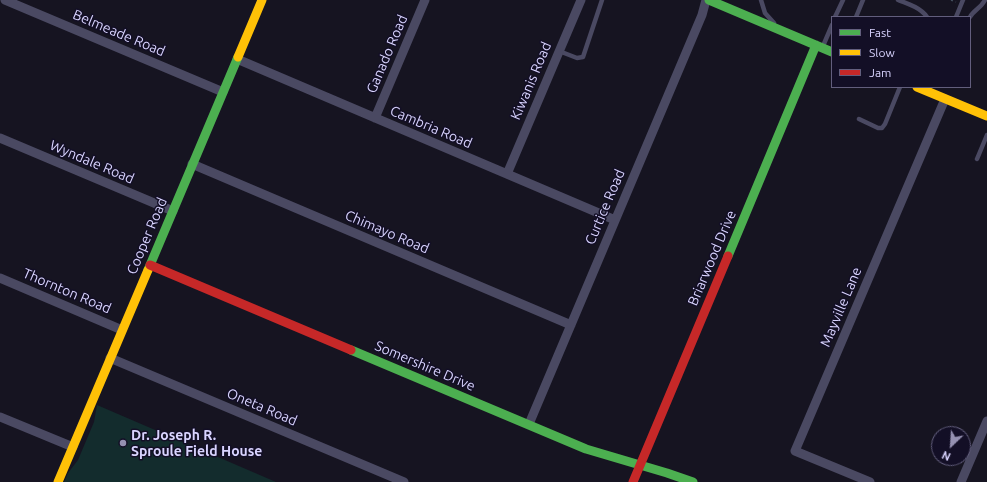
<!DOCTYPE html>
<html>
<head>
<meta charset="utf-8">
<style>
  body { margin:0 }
  #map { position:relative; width:987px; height:482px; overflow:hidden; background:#161421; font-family:Ubuntu,sans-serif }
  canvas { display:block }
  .legend { position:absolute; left:831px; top:16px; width:140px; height:72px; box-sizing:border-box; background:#130f26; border:1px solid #625e7d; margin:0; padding:5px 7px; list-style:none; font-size:12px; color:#d9d4ff }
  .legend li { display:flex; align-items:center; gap:8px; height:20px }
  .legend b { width:20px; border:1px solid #625e7d }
  .north { position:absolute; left:931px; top:426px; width:40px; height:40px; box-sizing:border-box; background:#130f26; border:1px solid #625e7d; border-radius:50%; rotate:205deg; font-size:11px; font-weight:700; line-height:16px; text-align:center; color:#d9d4ff }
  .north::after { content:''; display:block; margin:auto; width:14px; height:18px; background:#9591b1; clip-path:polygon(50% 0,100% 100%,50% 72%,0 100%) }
</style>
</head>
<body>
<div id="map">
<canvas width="987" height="482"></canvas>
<ul class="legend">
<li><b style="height:5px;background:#4caf50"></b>Fast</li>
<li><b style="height:5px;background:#ffc107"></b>Slow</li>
<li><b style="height:5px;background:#c62828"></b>Jam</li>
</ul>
<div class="north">N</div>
</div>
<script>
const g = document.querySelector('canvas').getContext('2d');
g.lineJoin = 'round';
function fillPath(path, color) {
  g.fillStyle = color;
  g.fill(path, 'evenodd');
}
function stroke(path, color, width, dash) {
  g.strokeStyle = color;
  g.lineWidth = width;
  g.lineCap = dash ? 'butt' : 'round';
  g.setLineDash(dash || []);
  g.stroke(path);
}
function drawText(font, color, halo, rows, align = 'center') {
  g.font = font + ' Ubuntu,sans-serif';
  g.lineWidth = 3;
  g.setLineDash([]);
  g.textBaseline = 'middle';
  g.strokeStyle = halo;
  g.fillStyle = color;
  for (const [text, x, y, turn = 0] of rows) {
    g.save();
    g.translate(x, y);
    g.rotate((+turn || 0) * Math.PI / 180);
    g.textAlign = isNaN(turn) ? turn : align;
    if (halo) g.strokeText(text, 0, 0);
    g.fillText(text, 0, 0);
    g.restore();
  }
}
fillPath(new Path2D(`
  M97,405L276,482H64L68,473L78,460L94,422Z`), '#132c2d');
stroke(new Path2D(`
  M951,0L956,2`), '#44505f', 1.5, [2, 3]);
stroke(new Path2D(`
  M761,0L765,13L774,23
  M898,0C909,4 921,8 927,17
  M835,17L843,0
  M856,17L863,0
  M956,17L963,0
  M970,17C974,10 981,8 985,0
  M823,46L832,25
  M559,51L577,58L583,57L602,0
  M859,119L878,128H882L885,124L900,87
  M977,159L987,135`), '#4a4962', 4.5);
stroke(new Path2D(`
  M5,0L223,92
  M237,59L615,220
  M375,118L425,0
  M0,138L173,211
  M192,164L571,325
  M507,174L581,0
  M0,278L122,330
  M110,358L404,482
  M0,417L73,447
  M529,424L702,15L706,0
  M870,482L795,451L945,99
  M961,482L987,421`), '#4a4962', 9);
stroke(new Path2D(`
  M709,0L832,52
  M728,256L816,45
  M148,270L238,57
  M351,350L586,449L667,473L693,482`), '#4caf50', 9);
stroke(new Path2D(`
  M238,57L262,0
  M917,87L987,116
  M58,482L148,270`), '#ffc107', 9);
stroke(new Path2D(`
  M150,265L351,350
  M633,482L728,256`), '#c62828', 9);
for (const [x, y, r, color] of [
  [123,443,4,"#9591b1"]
]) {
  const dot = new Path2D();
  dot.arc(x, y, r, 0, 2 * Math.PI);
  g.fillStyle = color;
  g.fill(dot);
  stroke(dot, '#130f26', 1.5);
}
drawText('14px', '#d9d4ff', '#130f26', [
  ["Belmeade Road",119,33,23],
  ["Ganado Road",387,54,-67],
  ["Kiwanis Road",531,81,-67],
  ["Cambria Road",431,127,23],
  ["Wyndale Road",92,162,23],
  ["Curtice Road",605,207,-67],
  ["Chimayo Road",387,232,23],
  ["Cooper Road",147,236,-67],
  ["Briarwood Drive",712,258,-67],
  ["Thornton Road",67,291,23],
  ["Mayville Lane",841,307,-67],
  ["Somershire Drive",425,366,23],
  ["Oneta Road",262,407,23]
]);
drawText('bold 14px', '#d9d4ff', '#130f26', [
  ["Dr. Joseph R.",131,435],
  ["Sproule Field House",131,451]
], 'left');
</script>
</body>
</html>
